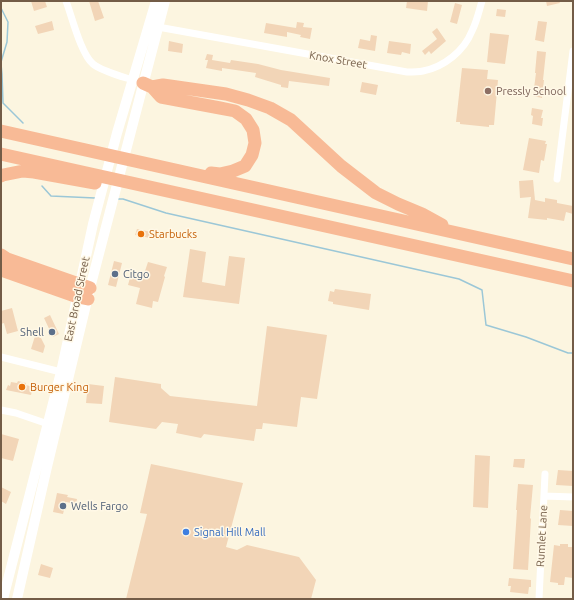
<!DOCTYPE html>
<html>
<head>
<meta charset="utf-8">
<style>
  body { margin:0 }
  #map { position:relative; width:574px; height:600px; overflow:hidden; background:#fcf5e0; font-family:Ubuntu,sans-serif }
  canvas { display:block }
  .frame { position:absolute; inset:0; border:2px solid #735c47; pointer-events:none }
</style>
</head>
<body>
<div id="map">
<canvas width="574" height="600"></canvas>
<div class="frame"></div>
</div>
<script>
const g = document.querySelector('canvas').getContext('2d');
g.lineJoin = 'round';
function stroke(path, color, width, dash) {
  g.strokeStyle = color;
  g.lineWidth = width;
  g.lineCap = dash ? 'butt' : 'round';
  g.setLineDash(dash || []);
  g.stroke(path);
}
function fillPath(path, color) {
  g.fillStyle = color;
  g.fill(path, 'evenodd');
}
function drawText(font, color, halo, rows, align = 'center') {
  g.font = font + ' Ubuntu,sans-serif';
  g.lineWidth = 3;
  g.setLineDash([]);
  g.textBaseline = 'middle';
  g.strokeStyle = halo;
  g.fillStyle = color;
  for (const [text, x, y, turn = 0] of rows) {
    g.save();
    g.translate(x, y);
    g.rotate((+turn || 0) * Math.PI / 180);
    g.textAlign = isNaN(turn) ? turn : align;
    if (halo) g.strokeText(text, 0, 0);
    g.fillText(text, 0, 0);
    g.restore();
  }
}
stroke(new Path2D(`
  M1,8L8,22L7,42L1,62
  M1,64L2,74L3,103L23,123
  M42,186L51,196L95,198
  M117,199H123L166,213L459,279L482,290L486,325L526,337L568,353H573`), '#9bc7d7', 1.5);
fillPath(new Path2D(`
  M31,1H45L47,7L34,11Z
  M89,1H98L104,18L95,21Z
  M407,1H428L427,11L406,8Z
  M546,1H559L560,3L547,6Z
  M455,3L462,5L457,24L450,22Z
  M497,9L506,10L505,17L496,16Z
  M52,21L54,30L38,34L35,26Z
  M538,21L547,22L544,42L535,40Z
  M297,22L304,23L303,27L312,28L310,39L300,37L301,35L287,32V37L264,33L266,23L296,28Z
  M437,28L446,41L431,54L429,51L425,55L422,51L437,39L432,32Z
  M490,33L509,35L505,64L487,62Z
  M371,35L377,36L375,51L358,48L360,39L370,41Z
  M169,41L183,44L182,53L168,51Z
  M389,41L411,44L410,54L402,52L401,55L387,53Z
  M537,51L546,52L543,80H544L542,98L533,96L536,73H535Z
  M207,54L213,55L212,60L230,63L231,60L258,64L281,70L330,78L329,86L289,81L288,88L281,87V85L255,77L256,73L222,68V71L206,68L208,60H205Z
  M462,68L488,70L487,79L498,80L494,125H489V127L460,124V122H456Z
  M362,82L378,85L376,95L360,92Z
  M532,108L543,110L541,118H543L542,126L532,124L533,116L531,115Z
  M529,138L546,141L545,144H547L544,161L541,160L539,173L523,170Z
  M533,180L535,200L545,202V198L557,200V203L573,206V214L566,212L564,221L547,218V220L528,218L531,197L520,198L519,181Z
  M137,229L156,233L155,239L135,235Z
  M190,249L206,252L202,282L225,286L229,256L245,258L239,304L183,297Z
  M114,261L122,263L116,287L108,285Z
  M148,262L167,267L164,276L165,277L158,302L153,301L152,308L136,304L140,288L128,285L131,274L143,277Z
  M335,289L371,294L369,310L333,304V302L328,301L330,291L334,292Z
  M12,308L18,331L7,334L4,323L1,324V311Z
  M50,315L59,334L53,337L44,318Z
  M267,326L327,335L317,399L301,397L297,427L263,423L262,429H256L254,441L204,434L201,438L176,433L178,424L162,422L156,429L109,422L115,377L161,384V388L170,396L257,406Z
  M35,336L41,338L45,346L43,353L31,349Z
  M18,381L26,383V385L33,387L31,395L6,390L8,385L10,386L11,382L17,383Z
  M88,384L104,386L102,404L86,403Z
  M1,434L19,439L13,461L1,458Z
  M475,455L490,456L488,508L473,507Z
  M514,459H525L524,468L513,467Z
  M151,464L243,483L226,547L237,550L247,545L299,557L316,580L311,599H126L147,514L140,513Z
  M558,470L573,471V486L556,485Z
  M518,484L533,485L530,518L531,519L528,570L513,569L517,510H516Z
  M1,487L11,492L6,504L1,501Z
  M57,493L68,495L67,497L77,499L76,504L66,502L63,514L53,512Z
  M560,510L573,511V526L558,525Z
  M560,544H568V547H573V578L565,577L564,585H558V583L550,582L554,545L560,546Z
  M41,564L53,568L50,578L38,575Z
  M509,578L531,580V587H529L528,594L510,592L511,586H508Z`), '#f2d5b7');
stroke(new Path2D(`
  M66,1C72,17 81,54 93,64C103,72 124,77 136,81
  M158,27L407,72C412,72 418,72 423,71C444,67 464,51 472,31C477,21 479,11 482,1
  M557,179L573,51
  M1,357L61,372
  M1,410L16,413L48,424
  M544,496L573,497
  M539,599L545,474`), '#fff', 7);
stroke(new Path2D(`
  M3,599L61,372L93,224L117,133L156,1
  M17,599L47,467L90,288L165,1`), '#fff', 10);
stroke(new Path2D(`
  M143,83L152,87L163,85L226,94L248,100L270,108L291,120L341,166L376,193L398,204L422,214L442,225
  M152,87L161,97L220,108L235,111L246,119L253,130L255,143L252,155L245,166L233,171L220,174L211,173
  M1,131L573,259
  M1,154L573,281
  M1,176L3,175L23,171L34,172L95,183
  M1,255L7,259L90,288
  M1,270L78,297L88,299`), '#f8ba96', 13);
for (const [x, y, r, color] of [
  [488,91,4,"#8d6e63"],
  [141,234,4,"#e8710a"],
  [115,274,4,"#5c6f8a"],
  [52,332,4,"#5c6f8a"],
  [22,387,4,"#e8710a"],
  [63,506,4,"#5c6f8a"],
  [186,532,4,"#3f7fe0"]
]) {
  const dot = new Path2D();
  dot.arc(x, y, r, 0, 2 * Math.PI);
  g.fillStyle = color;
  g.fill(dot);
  stroke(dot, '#fff8e6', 1.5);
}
drawText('11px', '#735c47', '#fff8e6', [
  ["Knox Street",338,60,10],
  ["East Broad Street",77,299,-78],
  ["Rumlet Lane",542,536,-87]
]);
drawText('11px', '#785e54', '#fff8e6', [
  ["Pressly School",496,91]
], 'left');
drawText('11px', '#c56008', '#fff8e6', [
  ["Starbucks",149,234],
  ["Burger King",30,387]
], 'left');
drawText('11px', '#4e5e75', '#fff8e6', [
  ["Citgo",123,274],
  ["Shell",44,332,"right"],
  ["Wells Fargo",71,506]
], 'left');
drawText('11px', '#366cbe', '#fff8e6', [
  ["Signal Hill Mall",194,532]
], 'left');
</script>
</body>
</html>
